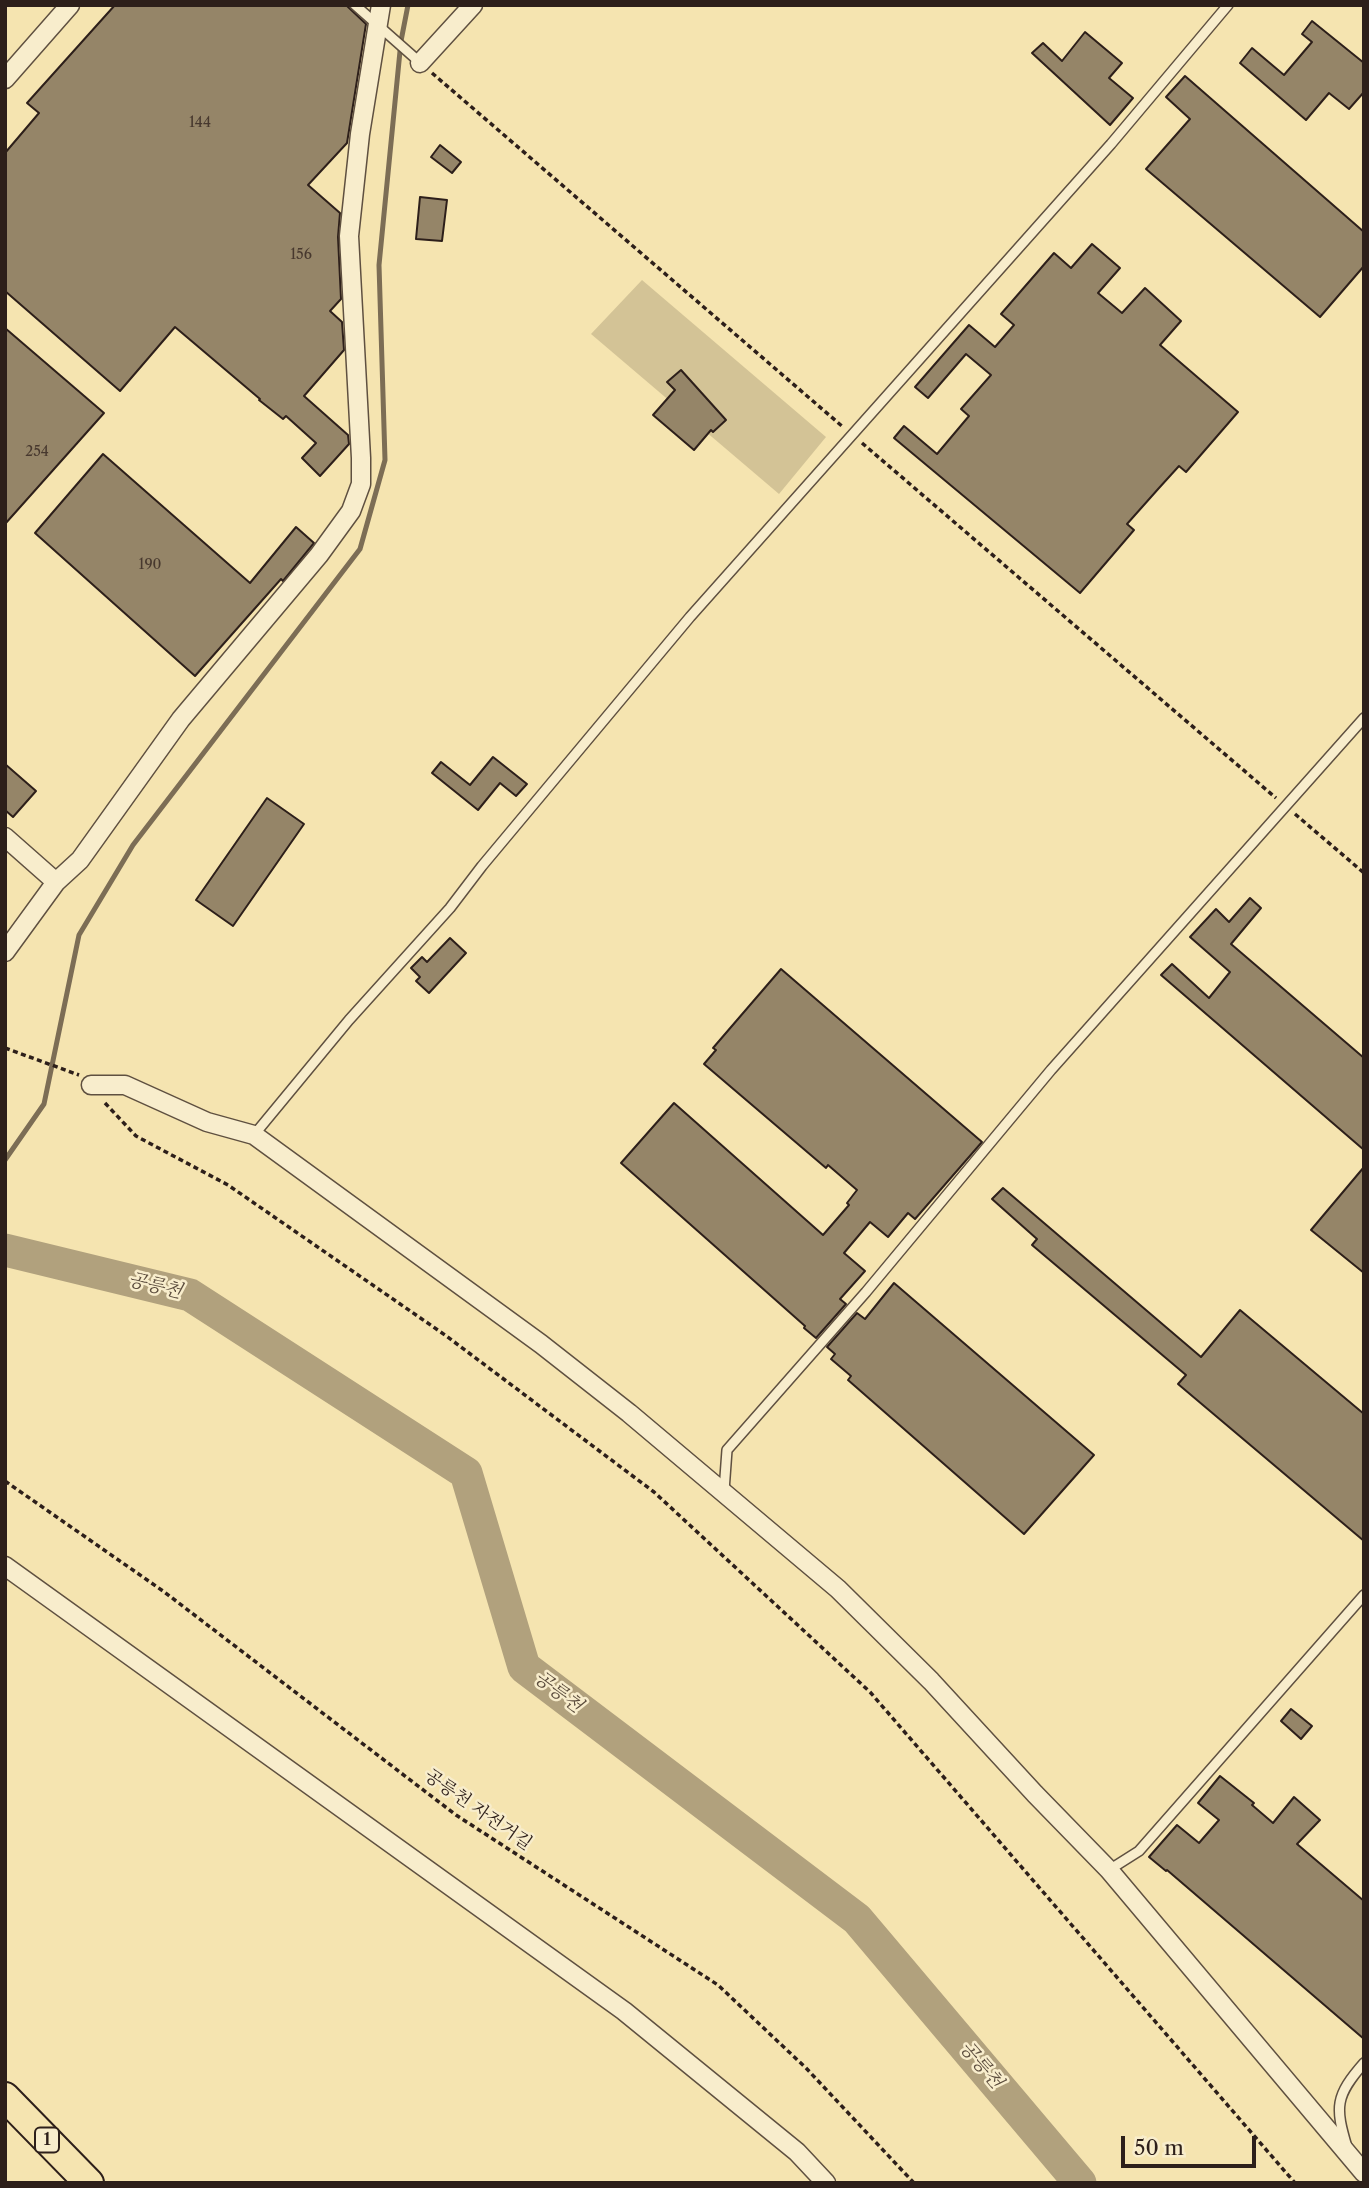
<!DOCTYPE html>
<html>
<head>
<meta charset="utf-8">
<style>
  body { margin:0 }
  #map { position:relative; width:1369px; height:2188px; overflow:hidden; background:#f5e4b0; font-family:"Libre Caslon Text",serif }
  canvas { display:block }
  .frame { position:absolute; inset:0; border:7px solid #2d1f1a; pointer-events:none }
  .scale { position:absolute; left:1121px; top:2136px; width:135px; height:32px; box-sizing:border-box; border:4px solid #2d1f1a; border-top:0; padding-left:9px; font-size:21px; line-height:24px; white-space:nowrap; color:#2d1f1a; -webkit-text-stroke:5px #f8edcc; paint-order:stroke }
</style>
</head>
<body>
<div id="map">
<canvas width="1369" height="2188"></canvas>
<div class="frame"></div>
<div class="scale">50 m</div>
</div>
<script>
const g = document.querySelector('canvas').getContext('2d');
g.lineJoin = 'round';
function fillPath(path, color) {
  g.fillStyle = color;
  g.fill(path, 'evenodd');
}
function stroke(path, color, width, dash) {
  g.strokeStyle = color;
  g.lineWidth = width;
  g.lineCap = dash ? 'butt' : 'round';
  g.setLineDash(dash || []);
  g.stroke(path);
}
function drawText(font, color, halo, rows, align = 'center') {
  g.font = font + ' "Libre Caslon Text","Noto Serif KR",serif';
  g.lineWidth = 5;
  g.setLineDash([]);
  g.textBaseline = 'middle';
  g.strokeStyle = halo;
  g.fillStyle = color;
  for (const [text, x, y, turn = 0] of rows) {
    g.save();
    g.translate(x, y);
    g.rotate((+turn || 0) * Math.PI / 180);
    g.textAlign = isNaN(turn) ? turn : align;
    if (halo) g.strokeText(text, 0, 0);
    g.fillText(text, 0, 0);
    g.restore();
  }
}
fillPath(new Path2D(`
  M642,280L826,437L779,494L591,334Z`), '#d3c396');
stroke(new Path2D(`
  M5,1160L44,1104L79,935L133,845L360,549L385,460L379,265L401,41L408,5`), '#7c6d55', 5);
stroke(new Path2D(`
  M5,1250L190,1295L466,1473L524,1667L857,1919L1080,2183`), '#b1a17d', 33);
const building = new Path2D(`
  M115,5H346L366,24L347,143L308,185L340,213L338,237L341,299L330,311L342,322L344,350L304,396L348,435L349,444L320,476L302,458L316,443L286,416L283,419L259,400L260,399L175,327L120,391L5,291V153L39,113L27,103Z
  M1312,21L1364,63V92L1349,109L1329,93L1306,120L1240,63L1252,48L1284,75L1312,42L1302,34Z
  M1085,32L1122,63L1109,78L1133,98L1110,125L1032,53L1043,43L1062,61Z
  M1185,76L1364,232V266L1320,317L1146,169L1190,119L1166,97Z
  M440,145L461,162L452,173L431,157Z
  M420,197L447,200L442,241L416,239Z
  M1092,244L1120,268L1098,293L1122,313L1145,288L1181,321L1160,345L1238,412L1186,472L1179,466L1159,488L1127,524L1134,530L1080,593L894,438L904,426L937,454L969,416L961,409L991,375L966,354L928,398L915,387L969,325L995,347L1014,325L1001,314L1054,253L1071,268Z
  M5,328L104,413L5,524Z
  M681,370L726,420L713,432L711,430L694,450L653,415L675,390L667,382Z
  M103,454L250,583L296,527L314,543L283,581L281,579L195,676L35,533Z
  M493,757L527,784L516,796L500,783L478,810L432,773L441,762L470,785Z
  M5,764L36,791L13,817L5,810Z
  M267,798L304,824L233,926L196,900Z
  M1250,898L1261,908L1231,944L1364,1058V1150L1161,975L1172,964L1209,998L1230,972L1190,937L1216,909L1229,922Z
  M450,938L466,953L429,993L416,981L420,977L411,968L422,957L427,962Z
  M781,969L982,1142L915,1219L908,1213L888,1237L870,1222L844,1253L865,1271L840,1299L846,1304L816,1338L804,1328L805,1326L621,1163L674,1103L823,1235L849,1205L847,1203L857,1190L828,1165L826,1168L704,1064L716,1050L713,1048Z
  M1364,1167V1273L1311,1230Z
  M1003,1188L1201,1357L1240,1310L1364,1414V1541L1178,1384L1186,1375L1032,1245L1037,1239L992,1199Z
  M894,1283L1094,1455L1024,1534L848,1380L851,1376L831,1359L835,1354L827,1347L857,1313L865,1319Z
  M1291,1709L1312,1726L1301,1739L1281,1721Z
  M1220,1776L1254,1803L1252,1805L1273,1823L1294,1797L1320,1820L1297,1844L1364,1901V2039L1167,1870L1166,1871L1149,1857L1177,1825L1199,1843L1219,1820L1198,1803Z`);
fillPath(building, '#958568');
stroke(building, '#2d1f1a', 2);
const lane = new Path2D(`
  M355,5L415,58
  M254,1135L349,1020L450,908L482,866L690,617L1111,144L1228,5
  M724,1491L727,1450L866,1292L1051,1070L1364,718
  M1109,1870L1139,1851L1364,1595
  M1347,2147C1335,2107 1335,2096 1364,2063`);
const street = new Path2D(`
  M420,63L473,5
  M5,79L70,5
  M5,837L56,882
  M5,952L56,882L80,860L181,719L319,555L351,511L361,484V458L349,236L360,134L381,5
  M91,1085H125L207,1122L254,1135L541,1344L629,1413L838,1589L931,1681L1035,1794L1109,1870L1364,2173
  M5,1566L624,2011L797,2152L826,2183`);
const primary = new Path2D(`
  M5,2097L89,2183`);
stroke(lane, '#5f5040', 12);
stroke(street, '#5f5040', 21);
stroke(primary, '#2d1f1a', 32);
stroke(new Path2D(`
  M432,73L843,427
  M862,443L1276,798
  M1295,814L1364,873
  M5,1048L79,1075
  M105,1103L136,1136L228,1185L445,1335L654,1492L870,1692L1295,2183
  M5,1481L163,1591L456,1815L718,1985L806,2068L914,2183`), '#2d1f1a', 3.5, [5, 3.5]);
stroke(lane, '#f8edcc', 9);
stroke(street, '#f8edcc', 18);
stroke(primary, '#f5e4b0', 28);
drawText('14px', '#47382e', null, [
  ["144",200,123],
  ["156",301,255],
  ["254",37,452],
  ["190",150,565]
]);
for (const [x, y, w] of [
  [47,2140,24]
]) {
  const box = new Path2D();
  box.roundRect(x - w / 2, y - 12.5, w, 25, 5);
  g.fillStyle = '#f8edcc';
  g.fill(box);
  stroke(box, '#2d1f1a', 2);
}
drawText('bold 16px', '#2d1f1a', null, [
  ["1",47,2140]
]);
drawText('18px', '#2d1f1a', '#f8edcc', [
  ["공릉천 자전거길",478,1810,35]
]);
drawText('italic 19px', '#5b4c3d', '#f8edcc', [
  ["공릉천",155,1286,14],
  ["공릉천",558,1692,37],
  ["공릉천",981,2065,50]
]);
</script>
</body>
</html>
